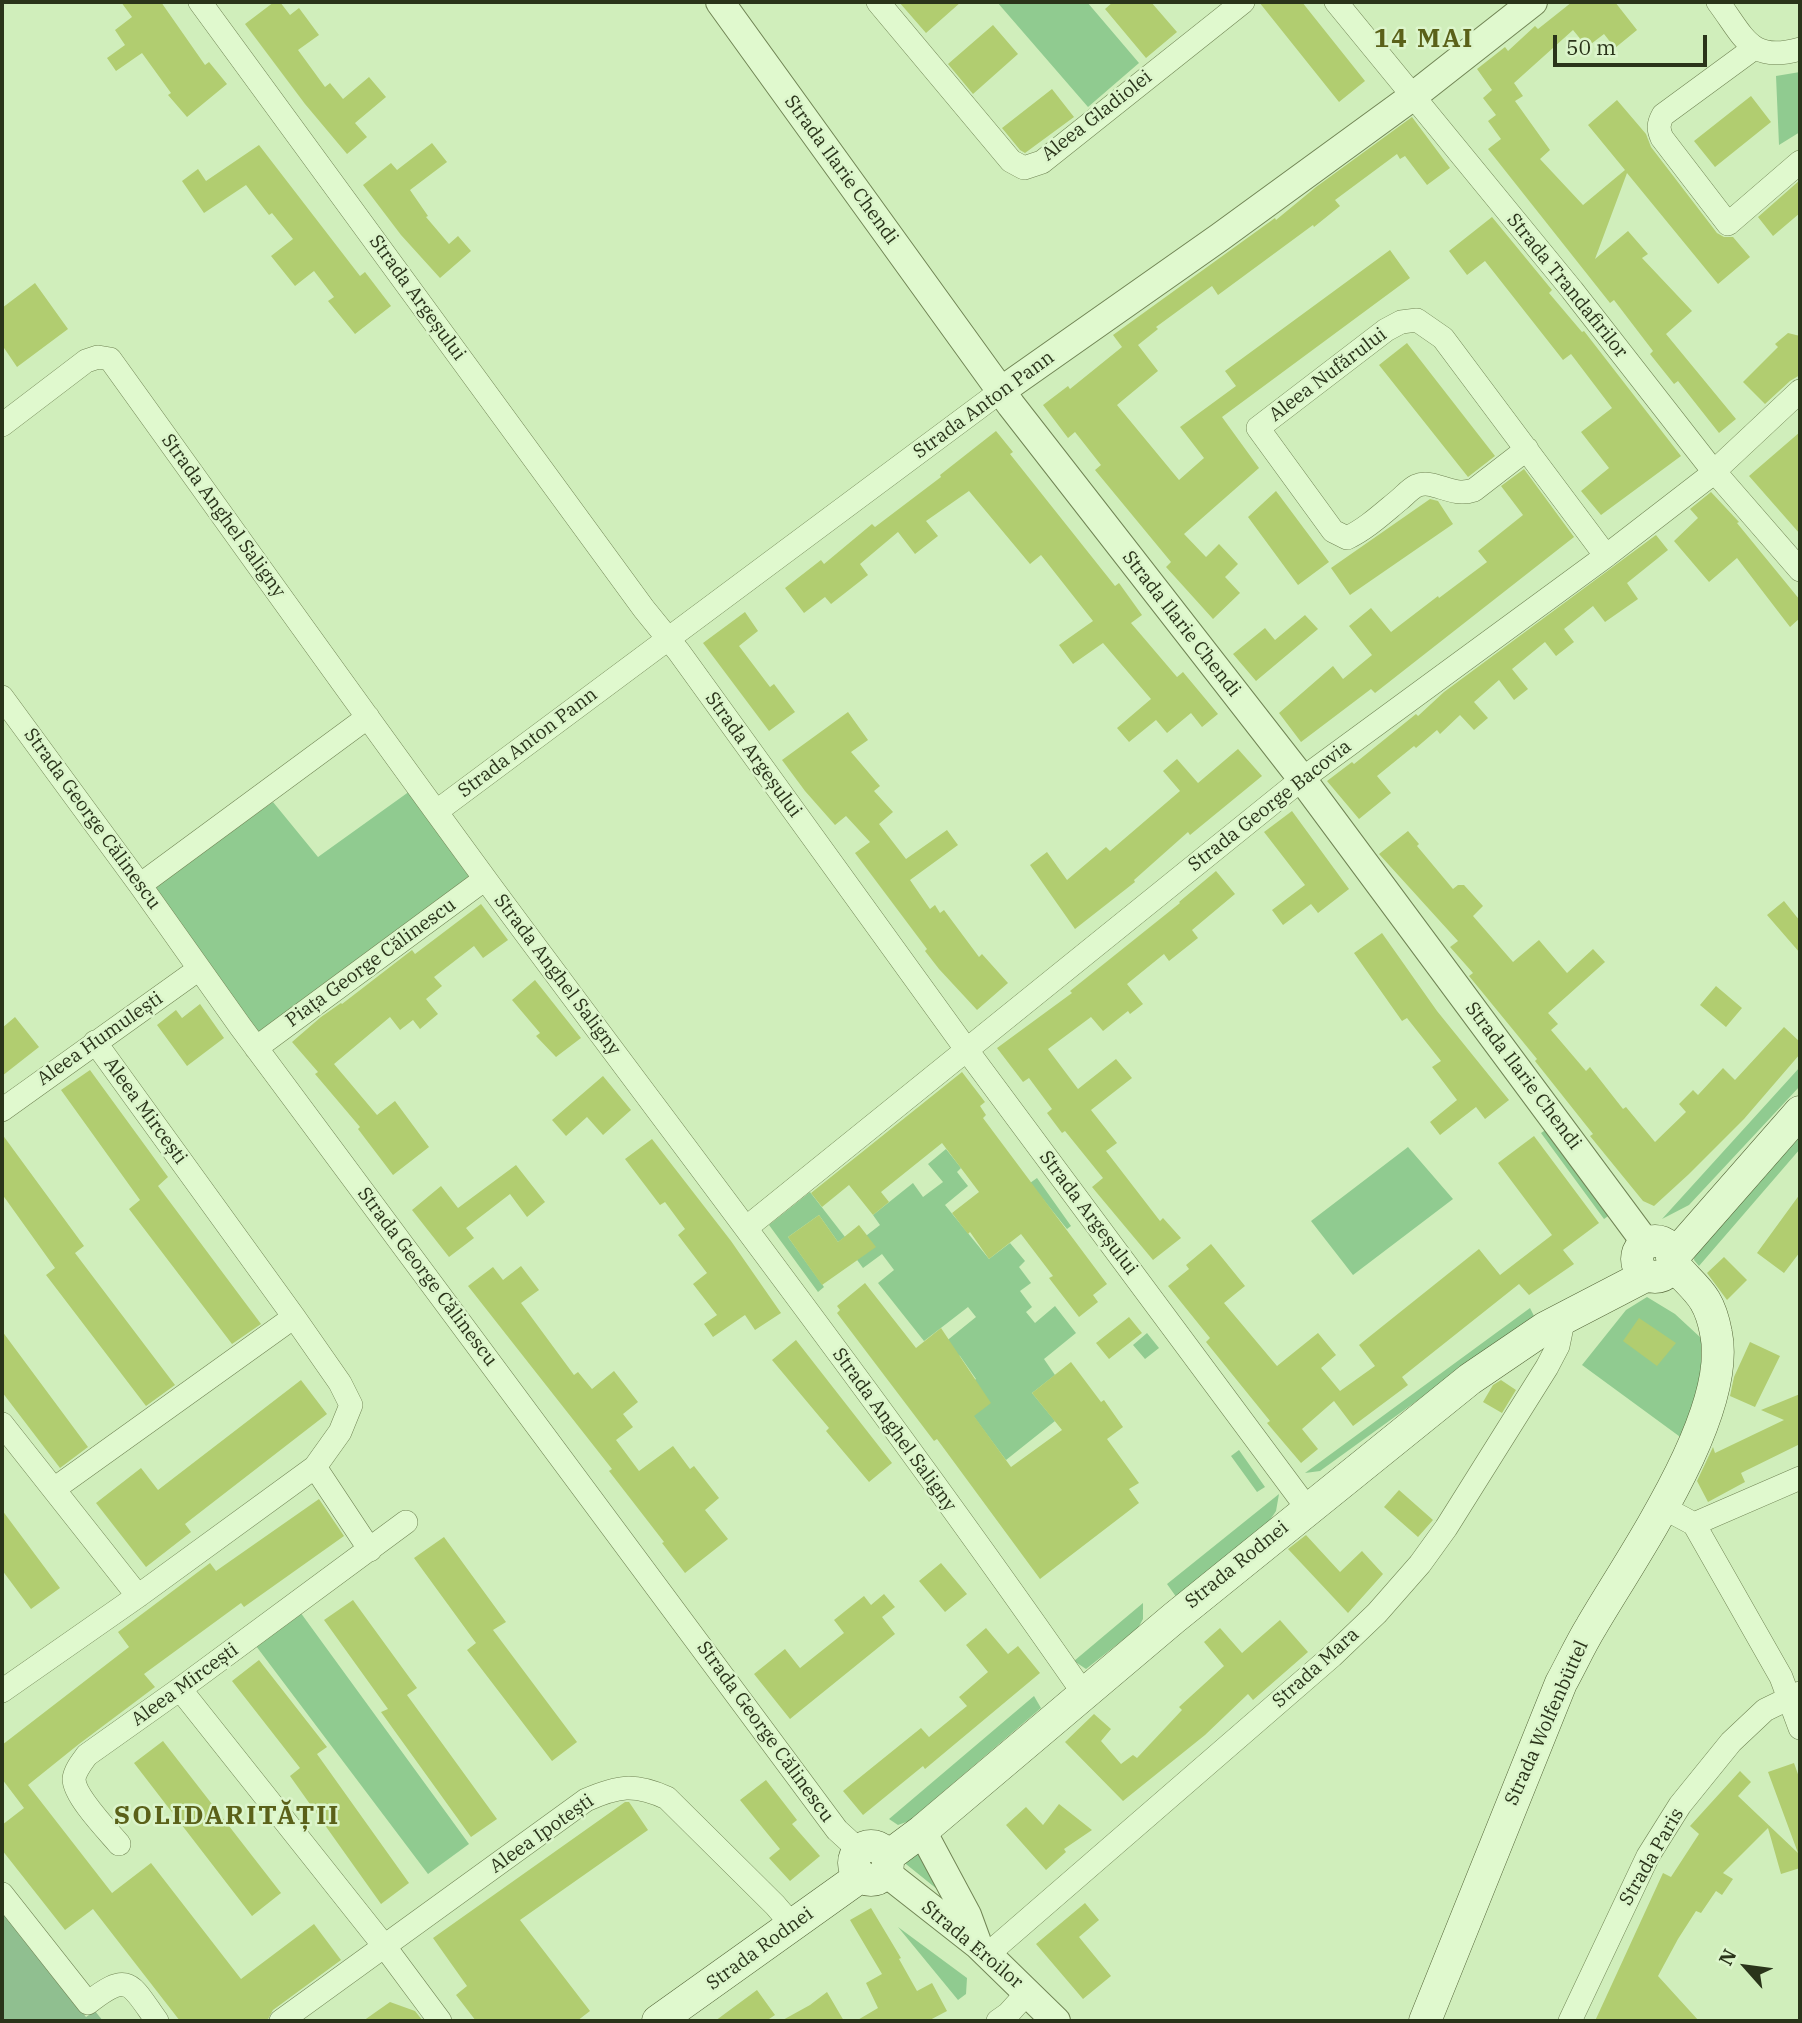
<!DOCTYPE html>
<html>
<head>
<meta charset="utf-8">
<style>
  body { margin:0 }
  #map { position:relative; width:1802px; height:2023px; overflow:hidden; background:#d0eebb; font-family:"IBM Plex Serif",serif }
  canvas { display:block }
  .frame { position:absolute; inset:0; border:4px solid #2a341a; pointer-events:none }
  .north { position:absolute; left:1711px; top:1932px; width:70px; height:70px; -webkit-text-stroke:5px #dcf5cb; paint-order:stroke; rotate:298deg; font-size:19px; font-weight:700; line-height:28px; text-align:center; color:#2a341a }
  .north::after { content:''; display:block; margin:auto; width:24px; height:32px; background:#2a341a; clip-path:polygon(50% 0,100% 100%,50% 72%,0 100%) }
  .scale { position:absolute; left:1553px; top:35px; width:154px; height:32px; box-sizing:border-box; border:4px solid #2a341a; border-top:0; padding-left:9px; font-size:21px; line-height:24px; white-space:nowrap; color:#2a341a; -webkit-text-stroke:5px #dcf5cb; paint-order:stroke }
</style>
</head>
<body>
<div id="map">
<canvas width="1802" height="2023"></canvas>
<div class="frame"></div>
<div class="north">N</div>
<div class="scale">50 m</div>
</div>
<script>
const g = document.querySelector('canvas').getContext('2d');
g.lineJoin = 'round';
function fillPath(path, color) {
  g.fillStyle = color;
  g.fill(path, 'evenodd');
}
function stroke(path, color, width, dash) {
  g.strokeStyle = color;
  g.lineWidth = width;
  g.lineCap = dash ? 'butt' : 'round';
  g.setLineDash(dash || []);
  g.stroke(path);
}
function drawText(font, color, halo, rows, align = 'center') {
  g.font = font + ' "IBM Plex Serif",serif';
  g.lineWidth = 5;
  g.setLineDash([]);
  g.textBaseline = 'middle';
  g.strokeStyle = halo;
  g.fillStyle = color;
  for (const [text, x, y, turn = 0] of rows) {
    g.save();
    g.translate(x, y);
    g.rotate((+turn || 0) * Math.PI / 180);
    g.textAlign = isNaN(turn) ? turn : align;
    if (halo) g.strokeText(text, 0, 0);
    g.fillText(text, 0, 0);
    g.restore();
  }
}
fillPath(new Path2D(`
  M997,2H1087L1139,63L1088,107Z
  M1800,72V132L1779,145L1776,76Z
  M410,791L474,881L259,1038L152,887L273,802L318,857Z
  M1800,1067V1086L1689,1205L1662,1219Z
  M1550,1127L1611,1214L1604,1219L1541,1133Z
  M1800,1128V1149L1699,1266L1694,1260L1695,1249Z
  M1408,1147L1453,1199L1353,1275L1311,1221Z
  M946,1149L961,1168L957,1172L968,1186L945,1205L989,1259L1010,1243L1025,1261L1019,1267L1031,1283L1020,1291L1032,1307L1026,1312L1035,1323L1055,1306L1076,1333L1044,1359L1055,1375L1032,1393L1055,1421L1006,1460L974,1417L954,1395L976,1379L960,1356L939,1347L976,1317L968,1307L924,1341L878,1283L894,1270L882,1254L863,1268L849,1249L880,1225L873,1215L913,1183L923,1197L943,1182L928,1164Z
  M1037,1178L1071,1226L1067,1229L1030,1183Z
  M810,1192L845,1237L838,1242L819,1215L788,1237L824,1287L818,1292L769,1225Z
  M1647,1297L1675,1314L1701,1338V1394L1683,1439L1582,1365L1626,1310Z
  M1530,1308L1534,1316L1320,1471L1305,1473Z
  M1147,1333L1159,1348L1145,1359L1133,1345Z
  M1239,1450L1265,1487L1257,1492L1231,1456Z
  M1279,1494L1276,1511L1268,1523L1177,1598L1167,1584Z
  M1143,1603V1619L1138,1628L1086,1669L1074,1661Z
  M295,1605L469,1844L428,1874L250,1638Z
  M1034,1696L1041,1708L909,1821L898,1825L889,1819Z
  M920,1843L953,1902L901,1860Z
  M898,1927L967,1978L966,1994L958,2000Z`), '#90cb90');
fillPath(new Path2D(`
  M2,1909L86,2017L95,2011L103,2021H2Z`), '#90bf90');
fillPath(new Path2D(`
  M121,2H161L205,65L209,62L227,84L187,117L168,95L171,93L142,53L116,71L107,58L125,45L115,30L132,17Z
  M274,2H280L290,15L299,8L319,35L298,50L325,87L330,83L343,99L369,77L386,97L355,123L367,137L347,154L305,104L245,24Z
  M899,2H961L926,33Z
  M1113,2H1151L1177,32L1146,58L1105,9Z
  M1259,2H1302L1365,81L1339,102Z
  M1572,2H1615L1637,30L1615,48L1604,34L1587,47L1573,30L1514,83L1523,96L1515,101L1550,150L1540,159L1583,205L1625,170L1588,125L1617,100L1646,134L1651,147L1717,233L1724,237H1733L1750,257L1718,284L1627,173L1595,259L1628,231L1648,254L1642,258L1692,311L1666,334L1736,419L1719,433L1678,381L1674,384L1650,354L1653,351L1614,300L1610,303L1488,149L1501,139L1488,121L1496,115L1483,98L1492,90L1477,69L1505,47L1508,51L1535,26L1538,29Z
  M993,25L1018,54L973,94L948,64Z
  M1052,89L1074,117L1025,153L1020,150L1002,128Z
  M1751,96L1771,122L1715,167L1694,141Z
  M1412,117L1450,168L1427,185L1405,156L1400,159L1397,154L1335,200L1340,206L1314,227L1313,225L1218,295L1212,286L1156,327L1158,329L1138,345L1158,371L1117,405L1179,480L1204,458L1180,427L1236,386L1225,371L1390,250L1410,278L1222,417L1259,468L1184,534L1206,557L1219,544L1238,564L1225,577L1240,593L1213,619L1166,567L1171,562L1095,470L1101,465L1075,432L1068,438L1043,405L1068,386L1070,389L1122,347L1113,335L1275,218L1276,220L1316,187Z
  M432,143L447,162L410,190L428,216L426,217L449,244L458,236L471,251L440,278L401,235L363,185L391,163L397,170Z
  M259,145L360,276L365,272L391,306L355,334L328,301L334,297L314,271L295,286L271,256L293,239L272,213L269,215L246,185L204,213L182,181L198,169L206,181Z
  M1800,180V213L1773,236L1758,217Z
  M1492,217L1552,290L1549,293L1582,332L1584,331L1681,456L1601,515L1581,491L1609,468L1581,432L1612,408L1571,354L1563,360L1485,261L1467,275L1449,251Z
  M35,283L68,329L17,367L2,345V308Z
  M1788,333L1800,336V375L1790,381L1765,404L1743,382L1778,347L1775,344Z
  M1407,343L1495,456L1468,477L1379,365Z
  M996,431L1013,452L1010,454L1115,586L1119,583L1142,615L1131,623L1177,677L1183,672L1218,714L1202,727L1191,713L1167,733L1156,720L1129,742L1117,728L1151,699L1103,643L1073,664L1059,645L1093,621L1041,555L1030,564L969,491L926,521L938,536L915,554L898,532L860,564L868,575L831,604L825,597L804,613L785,588L821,560L824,564L872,524L875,527L941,477L940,475Z
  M1800,432V534L1749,476Z
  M1524,469L1574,537L1375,693L1371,689L1301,742L1279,713L1333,666L1343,679L1372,655L1349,626L1371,608L1391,632L1438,596L1439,598L1487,562L1478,551L1523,515L1501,486Z
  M1276,491L1329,562L1298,585L1248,517Z
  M1711,492L1739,522L1737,523L1800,600V618L1790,627L1737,558L1709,582L1674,541L1698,518L1690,509Z
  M1430,499L1438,501L1453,524L1350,595L1331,568Z
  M1656,535L1668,550L1627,583L1638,599L1605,622L1593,606L1564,629L1574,642L1556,656L1545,642L1512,669L1528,689L1514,700L1499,680L1474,702L1488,718L1474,730L1460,715L1440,734L1437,730L1416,748L1414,746L1377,776L1391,793L1359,819L1327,781L1352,762L1354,764L1416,714L1418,716L1444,692Z
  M745,612L758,631L739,646L770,687L774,684L795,712L769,731L703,643Z
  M1305,615L1318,629L1256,681L1233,654L1265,628L1275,640Z
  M848,712L868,740L851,752L880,786L874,791L893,812L879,824L906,859L947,830L958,845L910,880L930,909L935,905L940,913L944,910L979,957L982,954L1008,983L977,1010L939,969L925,951L927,949L855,853L870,842L846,816L835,825L805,791L782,760Z
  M1238,749L1262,776L1190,835L1188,832L1134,880L1135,882L1075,929L1030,865L1047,852L1067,880L1106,847L1110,851L1180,791L1163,771L1177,759L1198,783Z
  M1292,811L1349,889L1318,913L1311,904L1283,925L1272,910L1305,885L1264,832Z
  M1408,831L1419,844L1417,846L1453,889L1458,885H1464L1483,906L1473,916L1513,962L1539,940L1567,973L1593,949L1605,962L1548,1013L1558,1024L1551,1030L1586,1071L1590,1067L1623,1109L1626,1107L1655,1142L1686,1112L1679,1104L1693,1090L1698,1095L1723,1068L1735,1080L1784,1027L1800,1042V1054L1744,1119L1689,1174L1654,1206L1643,1201L1590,1136L1593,1134L1535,1061L1537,1059L1469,976L1473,973L1450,947L1458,941L1379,854Z
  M1216,871L1235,894L1192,930L1198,938L1169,961L1164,954L1127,984L1143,1004L1130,1014L1128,1011L1103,1031L1091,1017L1048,1049L1078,1089L1116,1059L1132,1078L1091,1110L1117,1143L1106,1151L1160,1221L1163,1218L1181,1238L1153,1260L1092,1187L1103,1178L1065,1131L1062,1133L1047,1113L1052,1109L1029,1078L1023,1082L997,1048L1072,993L1070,991L1180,903L1179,902Z
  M1784,901L1800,921V953L1767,915Z
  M481,904L508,940L483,958L474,946L434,977L442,986L426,999L438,1014L420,1029L413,1020L400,1030L390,1017L334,1064L377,1115L395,1101L429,1147L393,1175L358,1129L360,1127L315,1074L318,1072L292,1042L321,1017L341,1003L342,1004L412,950L415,954Z
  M1382,933L1437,1011L1509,1100L1485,1119L1476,1107L1440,1135L1430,1122L1457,1100L1432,1067L1441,1061L1407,1018L1402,1021L1354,953Z
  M535,980L581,1038L556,1057L536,1036L540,1033L512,1000Z
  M1716,986L1742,1008L1726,1027L1700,1005Z
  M200,1004L224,1038L187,1066L157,1025L176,1010L182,1018Z
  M15,1017L39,1047L2,1076V1028Z
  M90,1070L168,1177L158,1186L261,1324L232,1344L129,1209L140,1200L61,1090Z
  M962,1072L985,1102L980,1106L986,1115L983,1118L1107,1284L1093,1295L1098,1302L1079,1317L1049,1278L1053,1276L1021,1234L989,1259L970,1232L968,1234L952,1213L979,1192L942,1143L881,1192L889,1202L873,1215L849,1185L822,1207L811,1193Z
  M603,1076L631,1110L603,1135L587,1117L566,1136L552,1120Z
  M2,1134L84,1246L75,1253L175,1385L146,1406L46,1275L55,1268L2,1194Z
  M1534,1136L1599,1223L1563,1250L1574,1264L1529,1295L1519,1284L1402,1377L1408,1385L1353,1426L1334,1401L1302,1429L1318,1449L1301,1463L1267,1423L1270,1421L1206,1342L1210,1338L1168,1286L1189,1269L1186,1265L1211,1244L1245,1286L1224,1303L1277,1366L1318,1333L1336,1355L1321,1368L1340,1391L1375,1366L1359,1345L1479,1249L1500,1275L1552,1235L1498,1163Z
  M652,1139L731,1241L781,1313L755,1330L745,1315L713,1337L704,1324L717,1315L693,1284L707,1273L678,1235L685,1229L665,1202L660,1205L625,1159Z
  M516,1165L545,1202L527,1217L510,1194L466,1228L474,1238L449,1257L412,1210L441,1186L458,1208Z
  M1800,1194V1252L1784,1273L1757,1253Z
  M819,1215L838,1242L859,1225L876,1247L822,1285L788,1237Z
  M1724,1257L1747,1280L1727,1300L1707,1273Z
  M521,1266L539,1290L521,1303L574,1375L578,1372L592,1389L614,1371L638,1402L623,1414L633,1427L616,1440L639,1471L673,1446L690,1469L694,1466L719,1498L705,1510L728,1539L685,1573L662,1543L664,1542L609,1471L612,1469L468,1286L493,1267L503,1280Z
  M865,1283L916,1348L941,1328L991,1403L974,1416L1011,1467L1062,1430L1032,1393L1071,1362L1101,1402L1104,1400L1123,1427L1107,1439L1139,1483L1129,1489L1139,1503L1040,1579L937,1439L934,1441L837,1313L840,1310L837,1306Z
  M1129,1317L1142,1333L1109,1359L1096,1343Z
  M1639,1318L1676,1343L1657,1366L1623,1341Z
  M2,1331L88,1447L60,1468L2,1392Z
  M796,1340L892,1463L869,1482L826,1431L829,1428L772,1360Z
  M1750,1342L1780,1356L1755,1407L1730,1396L1734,1377Z
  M301,1380L327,1414L185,1524L191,1532L146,1567L96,1503L141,1468L158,1490Z
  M1501,1380L1516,1390L1502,1413L1483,1402L1493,1385Z
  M1800,1394V1444L1741,1473L1745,1482L1708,1502L1697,1481L1713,1447L1715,1453L1784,1420L1761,1410Z
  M1399,1490L1433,1520L1418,1537L1384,1507Z
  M319,1499L344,1536L244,1607L241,1603L144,1674L155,1687L79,1744L28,1785L112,1893L151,1863L241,1979L314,1924L341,1960L273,2010L267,2021H180L93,1909L65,1930L2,1850V1825L24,1808L2,1779V1745L129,1647L118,1632L210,1563L216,1571Z
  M2,1510L60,1588L31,1609L2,1570Z
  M1306,1535L1340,1572L1362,1551L1383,1574L1348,1613L1288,1549Z
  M444,1537L506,1622L493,1630L577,1742L552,1761L467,1650L476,1643L414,1558Z
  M941,1563L967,1594L945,1612L919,1581Z
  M884,1594L895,1607L882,1617L895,1634L790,1719L754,1674L785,1649L800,1668L844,1633L834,1620L864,1596L871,1605Z
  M353,1600L417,1688L407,1695L497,1819L471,1837L381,1712L388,1709L324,1620Z
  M1280,1620L1308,1652L1253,1700L1248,1694L1205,1735L1123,1801L1065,1742L1094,1714L1111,1729L1101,1741L1121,1764L1133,1755L1137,1758L1182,1710L1179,1707L1224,1666L1204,1642L1220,1628L1242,1653Z
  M986,1628L1008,1654L1018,1646L1040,1673L925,1769L923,1766L863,1815L843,1791L921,1728L929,1737L967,1706L959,1697L988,1672L966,1645Z
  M259,1660L327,1747L317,1754L409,1883L381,1904L290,1776L300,1768L232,1681Z
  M163,1741L281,1893L252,1916L134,1763Z
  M1794,1763L1800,1780V1868L1781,1874L1768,1828L1723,1873L1733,1879L1722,1895L1716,1891L1701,1913L1696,1911L1678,1939L1658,1976L1699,2021H1595L1663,1873L1671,1877L1699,1834L1690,1826L1740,1771L1751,1782L1738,1796L1798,1853L1768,1772Z
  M766,1780L797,1820L792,1824L820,1856L790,1881L769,1858L780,1849L740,1800Z
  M625,1802H629L648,1830L520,1920L590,2011L577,2021H476L456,1995L467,1986L433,1938Z
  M1059,1804L1092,1830L1064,1849L1066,1852L1046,1870L1006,1825L1026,1807L1043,1825Z
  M1085,1903L1099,1920L1079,1937L1111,1976L1083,1999L1036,1944Z
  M871,1908L901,1958L899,1959L917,1991L932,1983L947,2011L928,2021H856L878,2008L866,1983L882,1974L850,1920Z
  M757,1990L775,2015L766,2021H715Z
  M827,1992L844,2021H781L810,2005Z
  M390,2002L415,2011L423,2021H363Z`), '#b1cd70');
const minor = new Path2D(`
  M200,2L644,609L679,652L966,1049L1307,1508
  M878,2L1011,161L1024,168L1042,162L1243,2
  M1336,2L1572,290L1707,463L1800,570
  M1718,2C1745,38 1750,63 1800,49
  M1753,49L1663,115C1658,124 1658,129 1662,138L1728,224L1800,162
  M2,425L86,361L98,357L110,359C236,534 361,710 489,884C688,1153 893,1419 1084,1694
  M1527,449L1474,490C1450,498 1434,478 1416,486C1410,489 1404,496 1399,500C1382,514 1366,529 1347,538L1333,531L1258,428L1386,330L1401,322L1417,320L1443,338L1606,556
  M2,697L140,885L240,1026L837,1830L860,1851
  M437,811L1001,391
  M140,885L368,717
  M256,1048L485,879
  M2,1110L199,969
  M746,1228L1302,779L1606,556L1707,478L1800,391
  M2,1424L138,1596
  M315,1467L370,1550
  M54,1489L294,1317
  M1664,1508L1694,1524L1781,1677L1800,1728
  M1694,1524L1800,1478
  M180,1689L385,1947L440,2021
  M2,1691L138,1596L315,1467L340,1432L351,1405L340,1383L294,1317L95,1042
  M119,1844C108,1831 74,1796 74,1779C75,1770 82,1762 87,1755L180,1689L406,1522
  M2,1894L88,2003C129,1971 130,1983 157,2021
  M988,1954L1332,1656L1377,1613L1420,1564L1446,1528L1547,1367L1558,1346L1564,1317
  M281,2021L586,1800C618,1786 634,1783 667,1798L775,1905L793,1926
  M998,2021L1008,2014L1028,1992
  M1570,2021L1648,1856L1680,1805L1731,1742L1765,1710L1800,1693`);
const tertiary = new Path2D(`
  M720,2L1011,405L1296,771L1646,1243
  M1001,391L1220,237L1412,97L1533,2
  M922,1831L967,1915L978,1945
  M885,1872L978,1945L1056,2021`);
const secondary = new Path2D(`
  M1637 1259a18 18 0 1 1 36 0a18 18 0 1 1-36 0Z
  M1672,1258L1800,1112
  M854 1863a17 17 0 1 1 34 0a17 17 0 1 1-34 0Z
  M887,1857L922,1831L1174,1618L1470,1379L1545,1328L1647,1275
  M658,2021L861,1876
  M1425,2021L1561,1683C1571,1665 1580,1645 1591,1627C1631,1558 1733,1414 1716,1333C1709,1294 1695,1290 1672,1263`);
stroke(minor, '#718555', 24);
stroke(tertiary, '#718555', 30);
stroke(secondary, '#556639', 33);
stroke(minor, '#e0f9ce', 23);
stroke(tertiary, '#e0f9ce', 28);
stroke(secondary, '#e0f9ce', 32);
drawText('19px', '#2a341a', '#dcf5cb', [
  ["Aleea Gladiolei",1097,116,-38],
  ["Strada Ilarie Chendi",841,170,54],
  ["Strada Trandafirilor",1567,286,51],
  ["Strada Argeșului",417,298,54],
  ["Aleea Nufărului",1328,375,-37],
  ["Strada Anton Pann",984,405,-36],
  ["Strada Anghel Saligny",223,516,54],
  ["Strada Ilarie Chendi",1181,624,52],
  ["Strada Anton Pann",528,743,-37],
  ["Strada Argeșului",753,755,54],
  ["Strada George Bacovia",1270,806,-38],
  ["Strada George Călinescu",92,819,54],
  ["Piața George Călinescu",371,963,-36],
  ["Strada Anghel Saligny",557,975,53],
  ["Aleea Humulești",100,1039,-35],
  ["Strada Ilarie Chendi",1523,1076,53],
  ["Aleea Mircești",145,1111,54],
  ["Strada Argeșului",1088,1213,53],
  ["Strada George Călinescu",427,1277,53],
  ["Strada Anghel Saligny",894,1430,54],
  ["Strada Rodnei",1237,1565,-39],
  ["Strada Mara",1316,1668,-42],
  ["Aleea Mircești",185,1685,-36],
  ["Strada Wolfenbüttel",1547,1723,-66],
  ["Strada George Călinescu",765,1732,54],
  ["Aleea Ipotești",542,1834,-35],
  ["Strada Paris",1652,1857,-60],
  ["Strada Eroilor",972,1945,40],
  ["Strada Rodnei",760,1949,-36]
]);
g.letterSpacing = '2px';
drawText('bold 26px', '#5a6119', '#dcf5cb', [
  ["14 MAI",1424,39],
  ["SOLIDARITĂȚII",227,1816]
]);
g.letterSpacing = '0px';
</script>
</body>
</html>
